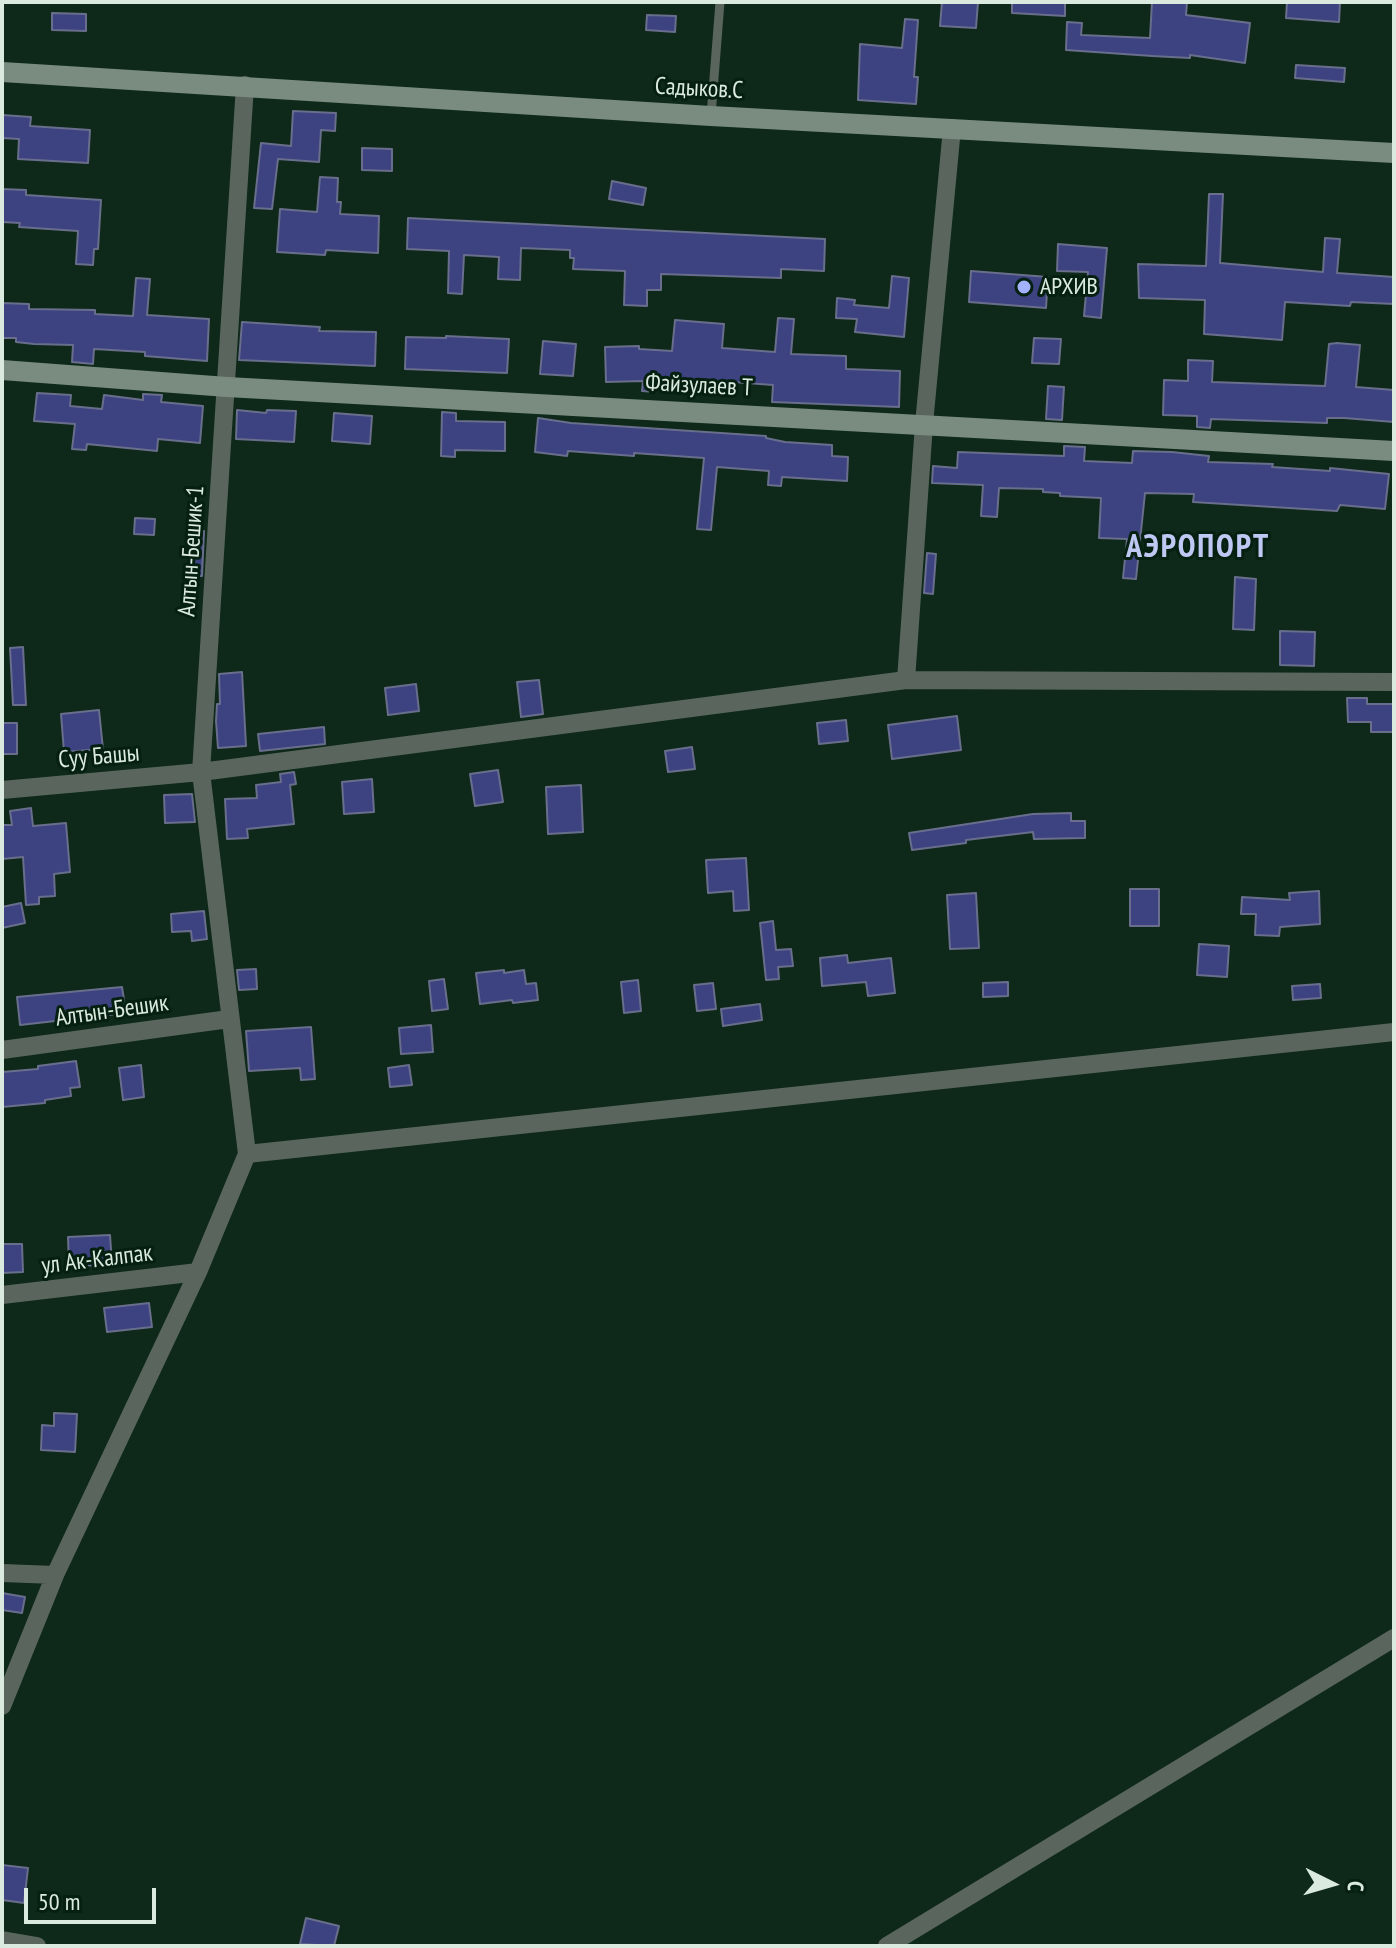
<!DOCTYPE html>
<html>
<head>
<meta charset="utf-8">
<style>
  body { margin:0 }
  #map { position:relative; width:1396px; height:1948px; overflow:hidden; background:#0e2919; font-family:"PT Sans Narrow",sans-serif }
  canvas { display:block }
  .frame { position:absolute; inset:0; border:4px solid #daeade; pointer-events:none }
  .north { position:absolute; left:1292px; top:1844px; width:80px; height:80px; -webkit-text-stroke:6px #051f10; paint-order:stroke; rotate:95deg; font-size:22px; font-weight:700; line-height:32px; text-align:center; color:#daeade }
  .north::after { content:''; display:block; margin:auto; width:28px; height:36px; background:#daeade; clip-path:polygon(50% 0,100% 100%,50% 72%,0 100%) }
  .scale { position:absolute; left:24px; top:1888px; width:132px; height:36px; box-sizing:border-box; border:4px solid #daeade; border-top:0; padding-left:10px; font-size:24px; line-height:28px; white-space:nowrap; color:#daeade; -webkit-text-stroke:6px #051f10; paint-order:stroke }
</style>
</head>
<body>
<div id="map">
<canvas width="1396" height="1948"></canvas>
<div class="frame"></div>
<div class="north">С</div>
<div class="scale">50 m</div>
</div>
<script>
const g = document.querySelector('canvas').getContext('2d');
g.lineJoin = 'round';
function fillPath(path, color) {
  g.fillStyle = color;
  g.fill(path, 'evenodd');
}
function stroke(path, color, width, dash) {
  g.strokeStyle = color;
  g.lineWidth = width;
  g.lineCap = dash ? 'butt' : 'round';
  g.setLineDash(dash || []);
  g.stroke(path);
}
function drawText(font, color, halo, rows, align = 'center') {
  g.font = font + ' "PT Sans Narrow",sans-serif';
  g.lineWidth = 6;
  g.setLineDash([]);
  g.textBaseline = 'middle';
  g.strokeStyle = halo;
  g.fillStyle = color;
  for (const [text, x, y, turn = 0] of rows) {
    g.save();
    g.translate(x, y);
    g.rotate((+turn || 0) * Math.PI / 180);
    g.textAlign = isNaN(turn) ? turn : align;
    if (halo) g.strokeText(text, 0, 0);
    g.fillText(text, 0, 0);
    g.restore();
  }
}
const building = new Path2D(`
  M942,2H978L976,28L940,26Z
  M1012,2H1065V16L1012,13Z
  M1152,2H1187L1186,15L1250,23L1245,63L1190,55V58L1152,56L1066,50L1067,22L1082,23L1081,35L1150,38Z
  M1287,2H1340L1339,22L1286,18Z
  M52,13L86,14V31L52,30Z
  M647,15L676,16L675,32L646,30Z
  M905,19L918,20L914,77H918L916,104L858,100L860,44L902,48Z
  M1296,65L1345,68L1344,82L1295,78Z
  M293,111L336,113L335,131L321,130L319,162L278,159L272,209L254,208L261,143L291,146Z
  M2,115L31,117L30,126L90,130L88,163L18,159L19,139L2,138Z
  M362,148L392,149V171L362,170Z
  M320,177L338,178L337,202H341L340,214L379,216L378,253L326,250L325,255L277,252L280,209L317,212Z
  M612,181L646,188L643,205L609,199Z
  M2,189L26,190V195L101,200L98,249H94L93,265L76,264L78,231L19,227L20,223L2,222Z
  M1209,194H1223L1220,263L1323,272L1325,238L1340,239L1337,273L1394,277V304L1351,302L1350,306L1285,302L1282,340L1204,334L1205,300L1139,298L1138,264L1206,266Z
  M408,218L825,239L824,271L781,269V278L661,274V290H647V306L624,305L625,271L573,269L574,258H570V250L521,248L520,280L498,279L499,257L464,255L462,294L448,293L449,251L407,249Z
  M1058,244L1107,248L1101,318L1084,316L1088,272L1057,271Z
  M971,271L1048,277L1046,308L969,302Z
  M892,276L909,278L904,337L855,332L857,319L836,318L837,298L855,300L854,305L889,308Z
  M136,278L150,279L147,315L209,319L207,361L145,356V352L94,349L93,364L72,362L73,345L34,344L16,342V338H2V303L29,304V309L95,310V314L133,316Z
  M778,318L794,319L791,354L846,356V369L900,371L899,407L772,402L773,385L720,381L719,389L656,384L655,392L642,391L643,381L606,382L605,347L639,346V349L672,351L675,320L724,324L722,348L775,352Z
  M242,322L320,327L319,331L376,332L375,366L239,360Z
  M446,336L509,339L507,373L405,369L406,337L446,338Z
  M1034,338L1061,339L1059,364L1032,363Z
  M543,341L576,344L573,376L540,374Z
  M1337,343L1360,345L1356,387L1394,390V422L1344,418H1327V423L1211,419L1210,428L1197,427V416L1163,415L1164,380L1188,381V360L1213,361L1212,382L1325,386L1329,344Z
  M1048,386L1064,387L1062,420L1046,419Z
  M37,393L71,395L70,406L102,409L104,395L143,400V394L162,395L161,402L203,406L200,443L158,439L157,451L87,444L86,450L72,449L75,424L34,421Z
  M237,410L266,413L267,410L296,411L294,442L236,439Z
  M442,412L456,413V421L505,422V451L455,450V457L441,456Z
  M334,413L372,416L370,444L332,441Z
  M538,418L571,423L766,436V438L785,442L832,445V456L848,457L847,481L782,477L781,486L768,485L769,471L717,467L711,530L697,529L704,458L634,453V456L568,451L567,456L535,452Z
  M1064,446L1085,447L1084,461L1132,463L1133,451L1172,452L1209,456L1208,462L1273,464L1272,467L1330,471V468L1389,474L1385,509L1340,505L1337,511L1193,502L1194,494L1145,493L1136,579L1123,578L1127,539L1099,538L1101,498L1060,496V493L1043,492V489L999,488L997,517L981,516L983,485L932,483L933,466L957,468L958,452L1064,456Z
  M135,518L155,519L154,535L134,534Z
  M194,530L204,531L202,576H191Z
  M927,553L936,554L933,594L924,593Z
  M1235,577L1256,579L1254,630L1233,629Z
  M1280,631L1315,632L1314,666L1280,665Z
  M23,647L26,705H13L10,648Z
  M242,672L246,746L218,748L216,721L217,704H220L219,674Z
  M539,680L543,714L521,717L517,682Z
  M416,684L419,711L388,715L385,688Z
  M1347,698H1367V704H1394V732H1371V722H1348Z
  M99,710L103,749L64,752L61,714Z
  M957,716L961,750L892,759L888,725Z
  M846,720L848,741L819,744L817,723Z
  M2,723H17V754H2Z
  M324,727L325,744L260,751L258,734Z
  M692,747L695,769L668,772L665,751Z
  M498,770L503,802L475,806L470,774Z
  M294,772L296,784L290,785L294,824L247,829L248,838L227,839L225,799L257,798L256,785L281,782L280,774Z
  M372,779L374,812L344,814L342,782Z
  M581,785L583,832L548,834L546,787Z
  M192,794L195,822L165,823L164,795Z
  M31,808L33,826L66,823L70,872L54,874L55,896L39,897V904L26,905L23,857L2,859V825H12L10,811Z
  M1071,813V821H1085V838L1034,839L1033,832L966,840V843L912,850L909,833L1033,814Z
  M746,858L749,910L734,911L733,891L708,893L706,860Z
  M1130,889H1159V926H1130Z
  M1319,891L1320,924L1280,927L1279,936L1255,935L1256,914H1241L1242,897L1290,900L1289,893Z
  M976,893L979,948L950,949L947,895Z
  M21,903L25,923L2,928V907Z
  M204,911L207,939L192,941L191,931L172,932L171,914Z
  M773,921L776,950L791,949L793,966L778,967L779,979L766,980L760,923Z
  M1199,944L1229,946L1227,977L1197,975Z
  M847,955L848,963L891,958L895,993L868,996L866,982L822,986L820,958Z
  M256,969L257,989L239,990L237,970Z
  M504,970V973L524,970L526,984L536,983L538,1000L513,1003L512,1000L480,1004L476,973Z
  M444,979L448,1009L432,1011L429,981Z
  M638,980L641,1011L624,1013L621,982Z
  M1008,982V996L983,997V983Z
  M713,983L716,1009L697,1011L694,985Z
  M1320,984L1321,998L1293,1000L1292,986Z
  M122,987L126,1013L20,1025L17,997Z
  M760,1004L762,1020L723,1026L721,1009Z
  M431,1025L433,1052L401,1054L399,1028Z
  M311,1027L315,1079L301,1080L300,1068L249,1071L246,1031Z
  M76,1061L80,1087L70,1088L71,1096L45,1100V1103L2,1107V1072L38,1069V1066Z
  M141,1065L144,1097L123,1100L119,1068Z
  M409,1065L412,1085L390,1087L388,1068Z
  M110,1235L112,1264L69,1267L68,1237Z
  M2,1244H22L23,1272L2,1273Z
  M149,1303L152,1327L107,1332L104,1308Z
  M54,1413L77,1414L75,1452L41,1450L42,1425L54,1426Z
  M2,1593L25,1597L22,1613L2,1610Z
  M2,1865L28,1868L24,1903L2,1900Z
  M306,1918L339,1926L334,1946L300,1944Z`);
fillPath(building, '#3c4380');
stroke(building, '#686e8b', 2);
stroke(new Path2D(`
  M711,116L720,2`), '#5a665d', 9);
stroke(new Path2D(`
  M245,85L201,772L247,1154
  M906,680L1394,682
  M2,790L201,772L906,680L924,424L952,128
  M2,1050L229,1019
  M2,1295L198,1272
  M2,1573L55,1575
  M2,1706L55,1575L198,1272L247,1154L1394,1032
  M2,1940L37,1946
  M887,1946L1394,1638`), '#5a665d', 18);
stroke(new Path2D(`
  M2,72L711,116L1394,153
  M2,370L227,387L1394,451`), '#798c7f', 20);
for (const [x, y, r, color] of [
  [1024,287,8,"#a4b2fc"]
]) {
  const dot = new Path2D();
  dot.arc(x, y, r, 0, 2 * Math.PI);
  g.fillStyle = color;
  g.fill(dot);
  stroke(dot, '#051f10', 3);
}
drawText('24px', '#daeade', '#051f10', [
  ["Садыков.С",699,89,3],
  ["Файзулаев Т",699,386,3],
  ["Алтын-Бешик-1",192,551,-86],
  ["Суу Башы",99,757,-5],
  ["Алтын-Бешик",112,1011,-8],
  ["ул Ак-Калпак",97,1260,-7]
]);
drawText('24px', '#daeade', '#051f10', [
  ["АРХИВ",1040,287]
], 'left');
g.letterSpacing = '2px';
drawText('bold 32px', '#bfc8f3', '#051f10', [
  ["АЭРОПОРТ",1198,548]
]);
g.letterSpacing = '0px';
</script>
</body>
</html>
